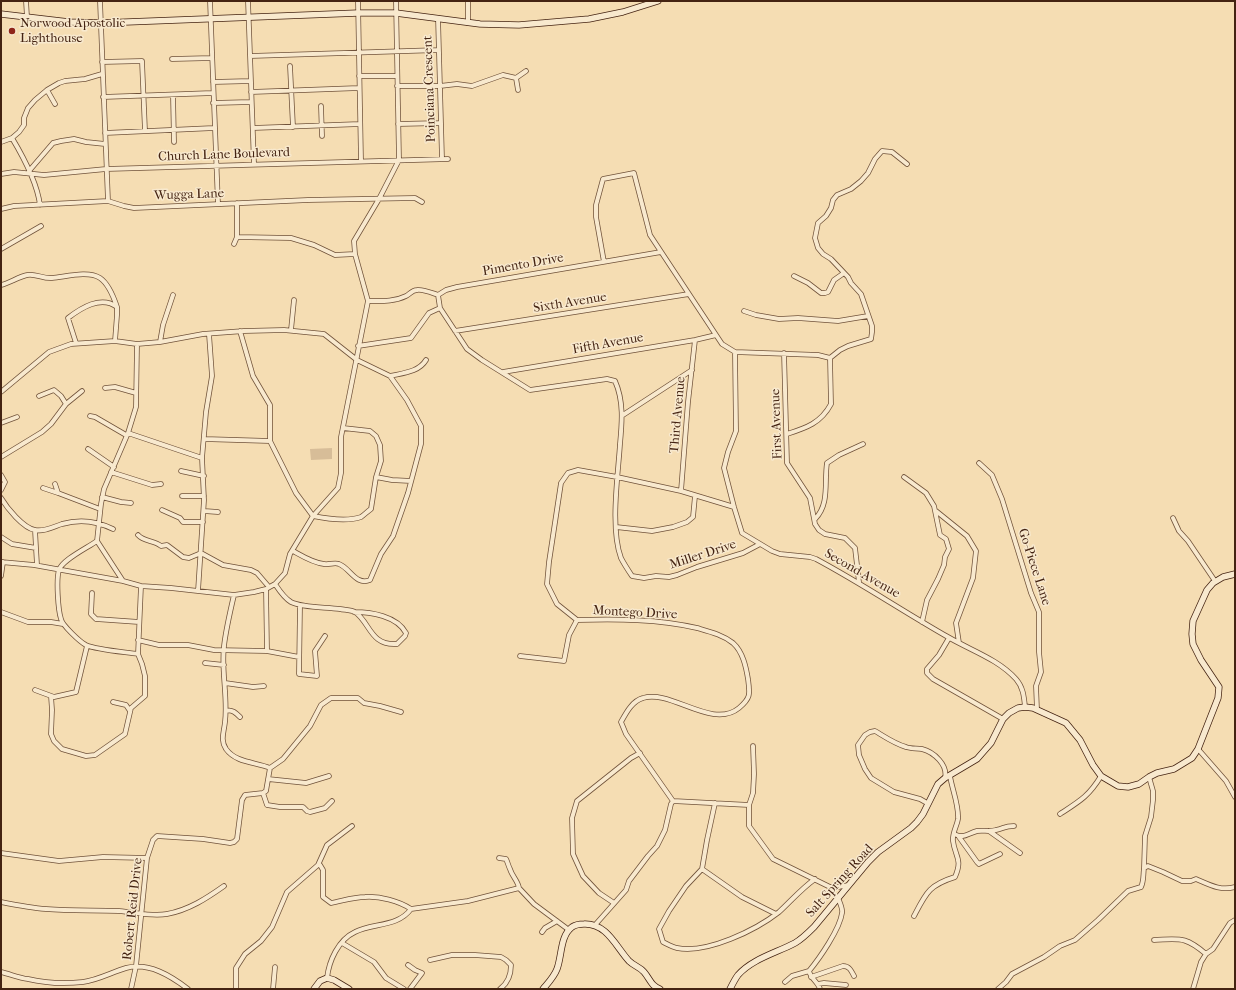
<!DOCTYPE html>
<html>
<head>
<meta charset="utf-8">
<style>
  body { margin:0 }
  #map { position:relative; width:1236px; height:990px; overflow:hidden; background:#f5ddb3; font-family:"IM FELL French Canon",serif }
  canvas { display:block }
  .frame { position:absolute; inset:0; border:2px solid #442312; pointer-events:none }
</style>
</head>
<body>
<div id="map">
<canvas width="1236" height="990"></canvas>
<div class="frame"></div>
</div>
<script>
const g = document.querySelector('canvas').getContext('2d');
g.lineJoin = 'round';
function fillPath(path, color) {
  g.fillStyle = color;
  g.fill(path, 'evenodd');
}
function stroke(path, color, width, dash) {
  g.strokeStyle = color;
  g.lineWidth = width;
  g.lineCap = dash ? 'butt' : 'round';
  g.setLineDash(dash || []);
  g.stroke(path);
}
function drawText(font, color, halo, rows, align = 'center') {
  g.font = font + ' "IM FELL French Canon",serif';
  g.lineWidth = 3;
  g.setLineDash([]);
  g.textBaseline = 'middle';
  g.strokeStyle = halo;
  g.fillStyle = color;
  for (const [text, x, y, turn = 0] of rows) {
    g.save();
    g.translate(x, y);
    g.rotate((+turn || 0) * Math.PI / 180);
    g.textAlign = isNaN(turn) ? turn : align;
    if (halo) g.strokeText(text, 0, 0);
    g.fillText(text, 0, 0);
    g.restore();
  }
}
fillPath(new Path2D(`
  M332,448V459L311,460L310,449Z`), '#d7bd98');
const street = new Path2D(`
  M26,1L27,17
  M100,1L108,201
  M210,1L218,204
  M248,1L254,164
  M358,1L361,161
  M468,1V23
  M438,18L442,159
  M250,56L439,50
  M172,59L212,58
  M102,62L142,61L145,131
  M290,66L293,127
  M359,76H397
  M516,78L518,90
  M213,82L251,81
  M397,86H440L457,84L472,86L503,75L516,78L526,71
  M47,90L55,104
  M251,92L359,88
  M173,95L174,142
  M103,97L213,93
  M213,103L251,102
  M321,106L322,136
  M398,124L441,123
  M253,128L360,124
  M105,133L214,128
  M12,138C24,158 37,182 40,205
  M1,142L12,138L19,132L24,125V118L28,108L35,100L47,90L59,83L65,81L85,79L102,74
  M29,171L53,143L61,141L74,139L86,142L105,144
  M1,174L14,172L44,175L106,169L448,159
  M1,209L14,206L108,201L124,206L134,208L308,200L415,198L422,202
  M237,237L291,238L314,245L335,255L355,254
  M234,244L237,237V203
  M1,249L41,226
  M604,262L596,217V205L603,179L634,173L650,235L722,344L735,352L818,355L830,358L831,404C821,423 806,428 787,434
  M794,276L808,283L821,293H825L828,292L834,280L844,273
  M1,285C10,283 18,277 27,275C35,273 43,279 52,278C65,277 88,270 100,278C109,284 114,298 117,307
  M438,295L440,308L467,349L482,360L530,390L607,379L615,381C624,401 622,423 620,444C618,476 610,528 621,558C624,564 628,570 632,576L644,578L656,576L669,577L677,575L697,567L743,553L760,544
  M438,295L446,290L457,287L661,252
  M368,301C381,301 394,302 406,296C410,294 412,290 417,290C423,289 432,293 438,295
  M744,311L756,315L779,319L798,318L838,321L868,316
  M291,330L294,300
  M240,331L253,376L270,405V441
  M455,331L689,294
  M160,342L163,325L173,295
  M76,343L68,318C81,308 101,295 117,307V315L115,341
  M358,346L411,338L429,313L440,308
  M735,352L736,431L728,452L724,468L734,507L742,533L772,551L780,554L810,557L816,559C861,583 904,612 948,637C970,650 998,659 1016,679C1023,687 1024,696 1025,707
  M784,353L787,463L810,498L815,524L819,530L825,534L845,538L855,548L859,582
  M830,358L840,350L848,346L871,339L872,332V326L861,294L851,283L848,277L831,259L823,254L818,248L815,238L818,223L826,216L831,208L833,200L837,195L851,189L861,181L868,173L875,159L882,151L892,152L907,164
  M503,372L695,340L716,335
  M390,376C403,373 419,372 426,360
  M105,388L115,387L136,393
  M1,392L49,352L71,344L115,341L137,344L160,342L203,334L244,331L284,330L324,334L357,360L390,376L407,400L421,426V444L408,493L393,536L381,554L370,580C356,586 350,568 339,564C335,562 329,565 324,564C313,563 302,556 293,551
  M66,404L82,391
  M623,415L692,370
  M90,416L95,417L126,435
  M1,423L17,417
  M128,433L202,458
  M204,439L270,441L296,493L313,516C328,519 347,522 361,517C364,515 368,511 371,509L376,477L381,461L380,445L376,436L370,431L343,428
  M88,449L114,467
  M1,457L42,432L51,424L66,404L61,396L54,390L39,396
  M979,463L992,475L1002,499L1031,593L1039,612V652L1041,672L1036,686L1037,710
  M181,471L204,476
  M111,472L152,485L161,484
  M1,475L5,482L1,490
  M376,477L392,480L411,481
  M904,477L926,493L934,506L940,535L946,539L949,549L945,557L944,565L938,579L927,600L922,622
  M55,484L58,493L100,509
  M43,488L58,493
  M681,491L688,402L695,340
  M182,496H204
  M102,497L121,502L131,503
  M1,498C7,508 23,528 35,530C44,532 53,527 62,524C79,519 97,521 113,529
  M162,510L180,518L183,522H203
  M204,511L218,512
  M936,511L967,536L976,551L973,578L956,623L959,643
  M1173,518L1179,531L1188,541L1215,581
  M815,519C830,504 824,482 827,463L839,455L863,444
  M616,527L652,531L673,527L687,522L693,517L695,496
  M35,530L36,548
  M138,535C144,542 154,540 161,546L167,545L183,557L189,558L201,553L223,565L251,570L257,573L269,587
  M1,537L12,544L36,548L37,565
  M97,541C87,548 62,560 59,570C56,579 58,610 61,619C62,625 80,642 86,645C97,650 125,652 138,654
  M1,562L34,565L123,581L141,586L171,588L234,595L254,592L266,589L275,584L285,573L290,554L313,516L338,488L341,473V437L368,301L355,254L354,241L379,199L399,160L396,1
  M1,576L3,562
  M123,581L97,541L101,504L104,489L128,433L136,407L137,344
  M275,584C279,590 284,598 291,602C303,608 325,607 340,609C344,610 351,610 355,612C370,622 370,646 397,644L405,636L406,633C397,616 371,612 354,612
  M266,589L267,651
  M198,591L204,500L202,458L206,412L212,376L209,334
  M92,593L91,614L96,619L139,622
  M234,595C230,612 226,629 224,646C221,671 228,697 225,722C224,732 220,740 226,749C236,763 256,762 270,768
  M300,605L299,674L317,676L315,651L325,636
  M1,612L28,622H51L63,624
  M577,620C618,619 658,619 697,628C711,632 723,635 733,643C743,652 746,667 748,679C750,694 751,698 739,708C712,730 671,689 643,698C632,701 626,713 621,722L626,734L673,801
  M949,638L939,655L927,669V673L933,679L1003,719
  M138,640L159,645H188L214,650L267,651L299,657
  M520,656L564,661L569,635L577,620L557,604L547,584L549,562L561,483L568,473L578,470L617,477L681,491L734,507
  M205,663L224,665
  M225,683L253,687L264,686
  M35,690L54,697L76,692L87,646
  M51,696L52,710L51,734L54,741L62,749L86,756L95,755L125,734L131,708L145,696V676L142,664L138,654L141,586
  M113,702L126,705L130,711
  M226,711C232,709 236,713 240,717
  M1198,749L1226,781L1235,797
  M268,779L306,783L329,776
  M263,793L267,805L280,807H303L307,811L310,812L325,808L332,801
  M673,801L749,805V826L773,859L830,887H838L849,885
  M715,803L707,840L702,869L686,886L669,911L659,929L663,942C667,944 672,947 677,948C707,954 756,930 779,912C791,901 801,889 815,879
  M927,803L920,799L894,792L871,778L865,769L859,755L858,745L865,735L870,732L875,731C885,737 895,744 906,747C911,749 917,748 922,749C934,752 948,765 945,778
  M749,805L753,793L754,774L753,746
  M1060,814C1080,801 1089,796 1101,776
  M989,831L1020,853
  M954,834C965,839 966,834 977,831C983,830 990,832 996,830C1005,828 1004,826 1014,826
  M959,837L977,862L979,864L1000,854
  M1,853L59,861L103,857L147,858
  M499,858L506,859C508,863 508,865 510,869C512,876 518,881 519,888
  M318,865L327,845L352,826
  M1144,868L1145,836L1151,817L1153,800V791L1149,777
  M702,869L742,897L776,914
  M1,902C16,905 31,908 46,909C70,911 95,910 119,911C135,912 151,917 167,914C189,910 207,898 224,886
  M614,903L599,893L583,876L573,854L572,818L577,801L631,758L640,753
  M914,916C926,893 929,885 955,877C963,859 955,857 953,841C952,833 957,826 958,819C959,805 952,789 950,776
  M595,925L626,890L629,881L648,856L657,846L665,830L671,804L673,801
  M542,932L545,928L557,921
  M1154,940C1180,939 1185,936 1206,954
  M342,943L374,962L386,978L404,989
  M430,960L452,955H475L501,957L506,960L511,965C511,975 508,983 500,989
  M408,965L415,970L422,973L410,989
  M1,972C10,974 19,978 28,979C45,983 65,984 83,982C98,980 112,972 126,968C149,962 171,976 188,989
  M811,977L843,966C849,966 851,970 854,976
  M327,978C329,961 338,940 355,932C373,923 398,927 411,909L468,901L519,888L534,904L569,930
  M785,982L792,976L809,971
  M818,984L824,983L846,985
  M131,989L136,966L147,858L153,840L157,836L203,839L230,843L234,842L237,839L242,800L245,795L263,793L266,791L270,768L283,759L310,726L321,705L331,698H358L364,703L380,706L401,712
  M236,989V968L245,954L261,941L272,927L287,892L318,865H320L323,870V897L331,903C342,901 354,897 365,897C380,896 399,901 411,909
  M273,989L275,967
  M820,989C818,982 811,979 809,971C819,959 840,929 842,913C843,909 840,903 838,898
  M998,989L1006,982L1012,974L1044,957L1060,946L1075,940L1098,920L1128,891L1141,887C1144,881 1143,875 1144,868L1148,866L1163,872L1182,881H1191L1196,879C1210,885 1220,891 1235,887
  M1193,989L1201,962L1206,954L1213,949L1230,923L1235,920`);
const secondary = new Path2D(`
  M1,14L69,22L101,23L358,13H396L480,24L519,25L589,19L623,12L658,1
  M314,989L320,981L327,978L334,980L349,989
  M543,989C548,983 554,977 557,969C562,956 560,936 572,927C575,925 580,924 584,924C607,923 616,947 629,961C634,966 640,967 644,972C650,979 651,986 660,989
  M730,989C732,985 735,979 738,975C752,959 776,953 795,943C802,939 808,933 814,927L868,862L878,852L911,828L917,822L923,814L938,784L945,778L977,759L991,743L1003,719L1009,713L1018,708L1025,707L1033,708L1066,723L1080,740L1093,765L1101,776L1118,786L1128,787L1139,784L1149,777L1157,773L1174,769L1192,758L1198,749L1218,698L1219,687L1201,660L1193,644L1192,634L1193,621L1207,590L1213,583L1223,577L1235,574`);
stroke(street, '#70523a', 5.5);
stroke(secondary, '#442312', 7);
stroke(street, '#f8e9ce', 4);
stroke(secondary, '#f8e9ce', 5.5);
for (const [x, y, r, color] of [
  [12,31,4,"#8f2418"]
]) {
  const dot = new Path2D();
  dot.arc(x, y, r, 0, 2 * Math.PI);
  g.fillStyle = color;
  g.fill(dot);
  stroke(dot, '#f8e9ce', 1.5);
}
drawText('13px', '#442312', '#f8e9ce', [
  ["Norwood Apostolic",20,24],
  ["Lighthouse",20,39]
], 'left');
drawText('13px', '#442312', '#f8e9ce', [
  ["Poinciana Crescent",430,89,-92],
  ["Church Lane Boulevard",224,155,-2],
  ["Wugga Lane",189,195,-2],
  ["Pimento Drive",523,265,-10],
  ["Sixth Avenue",570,303,-9],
  ["Fifth Avenue",608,344,-10],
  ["Third Avenue",678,415,-85],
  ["First Avenue",777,424,-92],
  ["Miller Drive",703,555,-18],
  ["Go-Piece Lane",1034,567,72],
  ["Second Avenue",862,574,30],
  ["Montego Drive",635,613,3],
  ["Salt Spring Road",840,881,-48],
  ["Robert Reid Drive",133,909,-84]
]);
</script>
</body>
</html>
